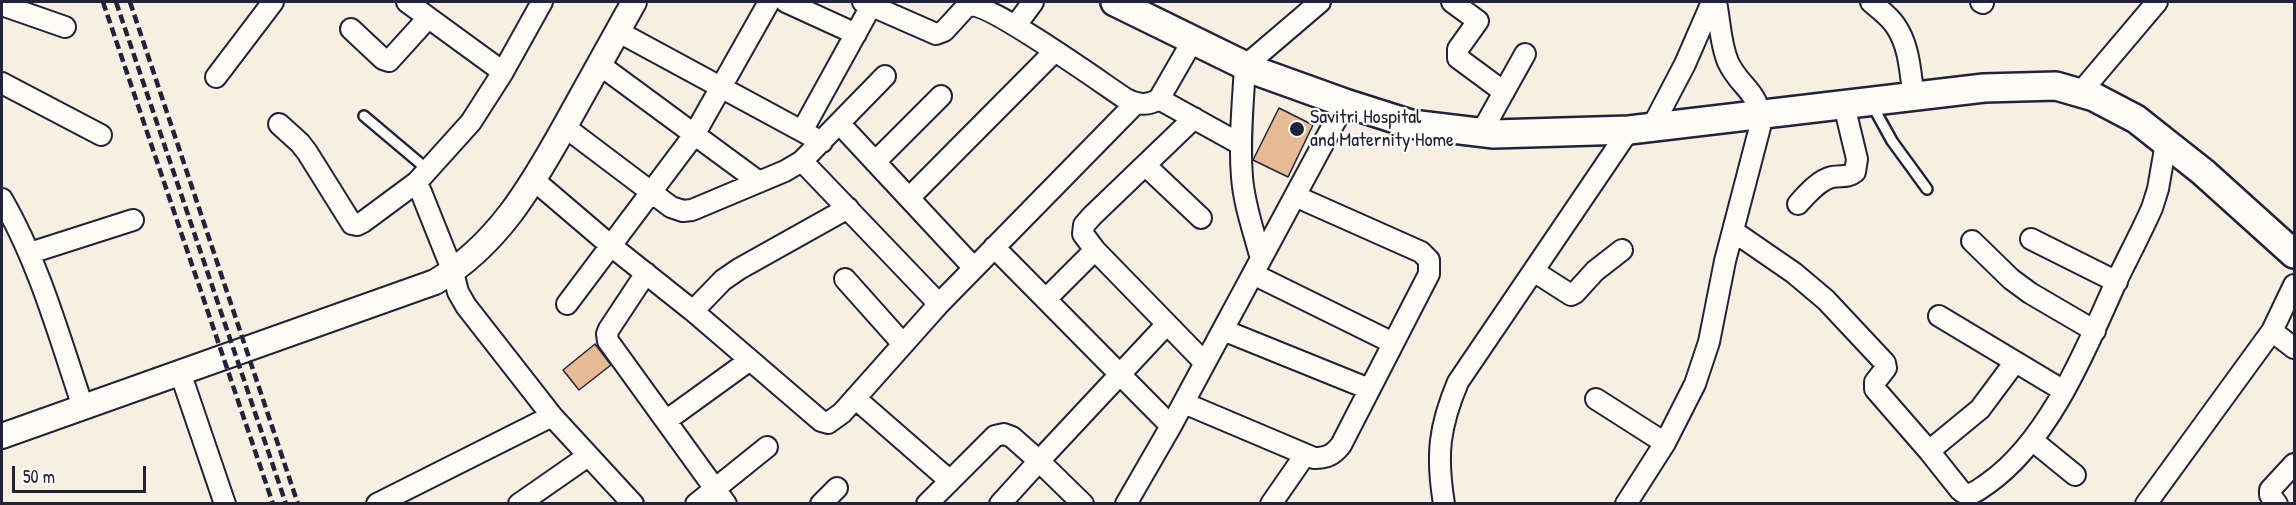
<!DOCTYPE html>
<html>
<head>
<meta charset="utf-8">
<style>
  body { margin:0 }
  #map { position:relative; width:2296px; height:505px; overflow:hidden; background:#f8efe3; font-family:"Patrick Hand",sans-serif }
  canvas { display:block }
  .frame { position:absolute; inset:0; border:3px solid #22223b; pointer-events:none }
  .scale { position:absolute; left:12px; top:466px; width:134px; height:27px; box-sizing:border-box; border:3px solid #22223b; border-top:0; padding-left:8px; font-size:18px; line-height:21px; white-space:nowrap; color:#22223b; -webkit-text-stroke:4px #fdfcf7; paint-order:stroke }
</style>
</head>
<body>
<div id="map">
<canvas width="2296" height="505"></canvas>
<div class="frame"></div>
<div class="scale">50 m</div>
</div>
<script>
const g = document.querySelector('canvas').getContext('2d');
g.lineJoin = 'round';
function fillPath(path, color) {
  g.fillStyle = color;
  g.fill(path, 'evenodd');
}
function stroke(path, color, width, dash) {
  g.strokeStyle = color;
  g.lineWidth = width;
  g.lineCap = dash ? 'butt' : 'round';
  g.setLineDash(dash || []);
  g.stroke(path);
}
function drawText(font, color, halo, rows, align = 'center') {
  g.font = font + ' "Patrick Hand",sans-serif';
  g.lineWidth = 4.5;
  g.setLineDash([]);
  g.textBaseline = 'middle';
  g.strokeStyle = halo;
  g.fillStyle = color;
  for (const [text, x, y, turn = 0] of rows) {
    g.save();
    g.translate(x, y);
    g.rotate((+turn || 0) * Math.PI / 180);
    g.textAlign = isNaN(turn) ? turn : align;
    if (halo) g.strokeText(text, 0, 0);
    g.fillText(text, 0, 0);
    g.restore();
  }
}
const building = new Path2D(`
  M1279,108L1313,125L1288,177L1253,160Z
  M595,344L611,365L579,390L563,370Z`);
fillPath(building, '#e5ba95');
stroke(building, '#22223b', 1.5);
const service = new Path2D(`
  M1871,103L1892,141L1927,189
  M364,116L428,170`);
const minor = new Path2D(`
  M407,2L503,72
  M542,2L503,72L471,122L417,182L453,272L458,292L466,306L552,416L633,504
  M786,2L856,34
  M863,2L936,34L944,31L967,6C987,0 1103,84 1126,99C1138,105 1148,106 1159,99L1240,144
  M1452,2L1478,21L1458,49V58L1504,92
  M1871,2C1879,9 1889,16 1895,25C1910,46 1910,73 1914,98
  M1981,2L1983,3
  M2,5L65,27
  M1016,25L1033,2
  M351,29L383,59L389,61L428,18
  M617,31L822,142
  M600,65L759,182
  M216,77L273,2
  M2,83L101,135
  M2080,93L2157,2
  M1159,99L1193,40
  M1194,118L1092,216L1084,225L1083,234L1095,250L1205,363
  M839,123L974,268
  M279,124L300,143L307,152L352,224L357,225L363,222L417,182
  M565,127L671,207L683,211L692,210L785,171L802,161L885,76
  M1652,127L1685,64L1712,2
  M802,131L871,6
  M1481,133L1525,54
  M802,161L939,304
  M875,162L941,96
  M1145,165L1201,218
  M535,181L610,245L693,311L821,421L828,423L842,413L939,304L1135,104
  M909,198L1055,51
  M2,199C39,263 59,336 83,407
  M1798,204C1807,194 1819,180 1832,177C1841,175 1848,178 1855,172L1857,159L1844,105
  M1733,231L1794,273L1826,300L1885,363L1886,368L1875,382V389L1929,451L1960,490C1969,499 1978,490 1987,484C2049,441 2086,349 2116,282C2128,257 2141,233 2152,208L2158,189L2166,143
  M2031,239L2117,282
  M1972,241L2011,279L2030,293L2095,331
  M994,247L1171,426
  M30,253L133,220
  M1261,259C1254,232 1244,205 1242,177C1239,140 1243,103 1245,66L1320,2
  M1535,272L1571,295L1575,293L1595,271L1622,250
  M646,273L609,329L607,334L608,341L726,504
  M1253,274L1393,343
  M845,279L903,344
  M1046,299L1095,250
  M567,304L694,135L769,2
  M693,311L723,280L739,269L848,208
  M1939,316L2064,391
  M1223,330L1369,389
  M2272,331L2294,348
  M180,372L225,504
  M855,398L949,480
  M1596,399L1665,443
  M1184,403L1314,458C1327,458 1333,455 1341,445L1429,274V260L1421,252L1295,196
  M667,420L750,360
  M2032,440L2075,475
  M1929,451L1980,409L2015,362
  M377,504L552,416
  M519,504L588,456
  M696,504L767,447
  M821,504L837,488
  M927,504L995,436L1004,434L1012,437L1039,461L1167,324
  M1000,504L1039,461L1083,504
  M1126,504L1171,426L1345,103
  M1271,504L1305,455
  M1444,504C1436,455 1439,427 1458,382L1629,130
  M1626,504L1665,443L1695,384L1709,342L1725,261L1760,127C1761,90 1741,90 1728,62C1720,43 1720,21 1716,2
  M2146,504L2272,331L2294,285
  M2277,504L2270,495V490L2294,464`);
const tertiary = new Path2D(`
  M2,436L435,282C497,246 531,187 565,126C588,85 611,43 634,2`);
const secondary = new Path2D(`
  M1115,2L1256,71L1345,103L1411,124L1494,134L1629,130L1984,88L2056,86L2094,97L2136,119L2203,172L2294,254`);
stroke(service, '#22223b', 14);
stroke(minor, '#22223b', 24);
stroke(tertiary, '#22223b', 28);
stroke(secondary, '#22223b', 32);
stroke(service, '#fdfcf7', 9);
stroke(minor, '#fdfcf7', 20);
stroke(tertiary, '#fdfcf7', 24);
stroke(secondary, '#fdfcf7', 27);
stroke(new Path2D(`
  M103,2L273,504
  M116,2L286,504
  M130,2L298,504`), '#22223b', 4.5, [9, 4.5]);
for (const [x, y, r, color] of [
  [1297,129,8,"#22223b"]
]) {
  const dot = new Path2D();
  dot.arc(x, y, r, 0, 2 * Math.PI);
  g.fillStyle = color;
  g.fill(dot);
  stroke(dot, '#fdfcf7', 2);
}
drawText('20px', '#22223b', '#fdfcf7', [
  ["Savitri Hospital",1310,118],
  ["and Maternity Home",1310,141]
], 'left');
</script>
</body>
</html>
